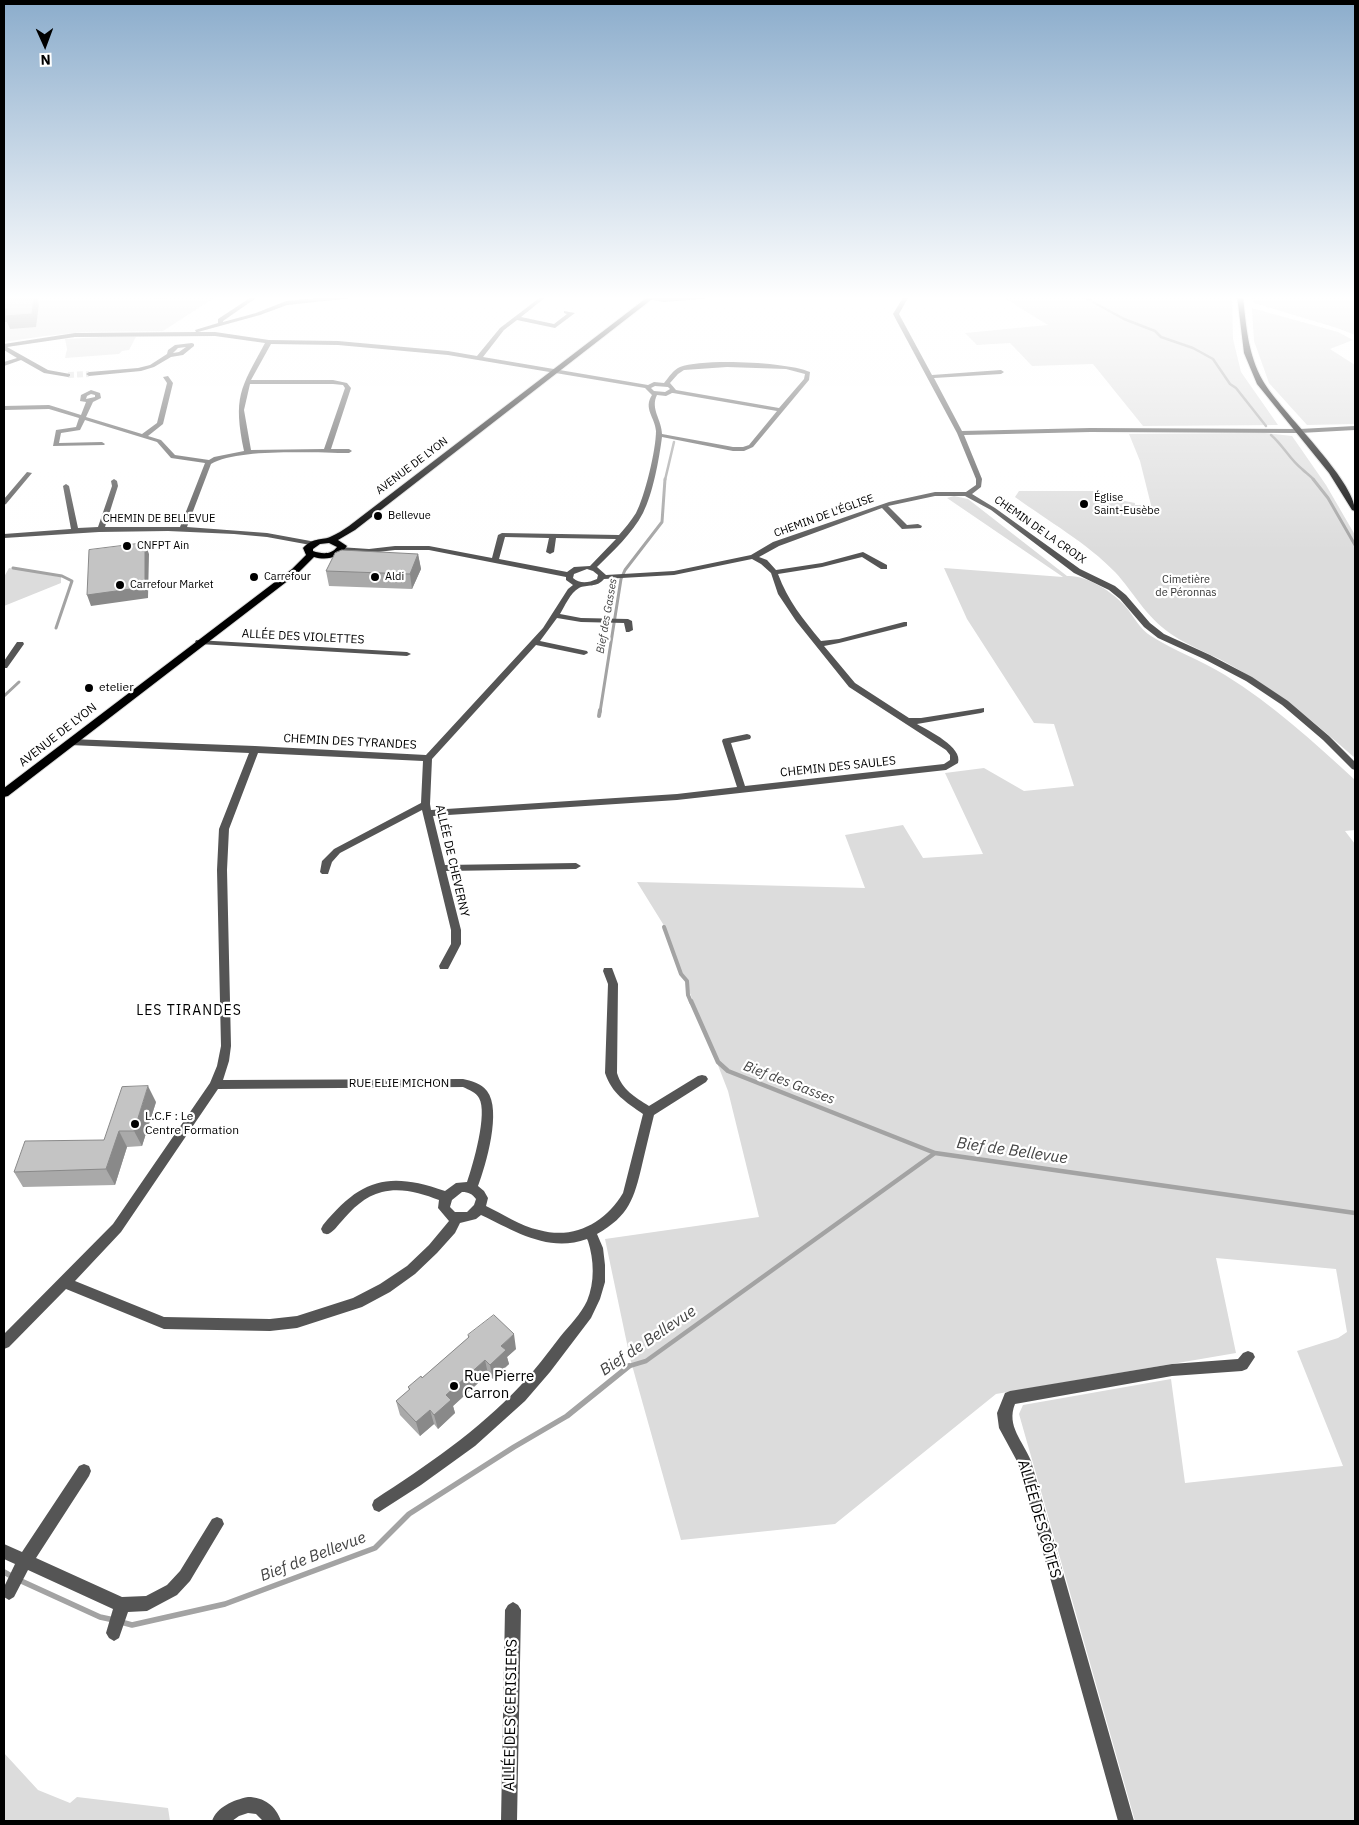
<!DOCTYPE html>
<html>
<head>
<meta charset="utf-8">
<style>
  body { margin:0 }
  #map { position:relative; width:1359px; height:1825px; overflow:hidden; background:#fff; font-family:"IBM Plex Sans",sans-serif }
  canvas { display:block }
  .frame { position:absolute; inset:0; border:5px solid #000; pointer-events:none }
  .north { position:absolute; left:20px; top:20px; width:50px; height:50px; -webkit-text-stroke:4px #fff; paint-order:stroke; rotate:178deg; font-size:14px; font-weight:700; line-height:20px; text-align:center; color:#000 }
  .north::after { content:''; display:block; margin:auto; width:18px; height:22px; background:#000; clip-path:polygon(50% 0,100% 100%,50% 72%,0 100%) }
</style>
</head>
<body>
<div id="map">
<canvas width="1359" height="1825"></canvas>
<div class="frame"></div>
<div class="north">N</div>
</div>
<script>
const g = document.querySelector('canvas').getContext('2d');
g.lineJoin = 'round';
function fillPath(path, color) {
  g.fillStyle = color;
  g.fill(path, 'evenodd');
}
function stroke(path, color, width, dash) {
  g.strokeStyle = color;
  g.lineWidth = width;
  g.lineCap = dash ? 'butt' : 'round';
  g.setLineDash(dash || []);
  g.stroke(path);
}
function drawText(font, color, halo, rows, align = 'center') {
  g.font = font + ' "IBM Plex Sans",sans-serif';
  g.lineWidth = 4.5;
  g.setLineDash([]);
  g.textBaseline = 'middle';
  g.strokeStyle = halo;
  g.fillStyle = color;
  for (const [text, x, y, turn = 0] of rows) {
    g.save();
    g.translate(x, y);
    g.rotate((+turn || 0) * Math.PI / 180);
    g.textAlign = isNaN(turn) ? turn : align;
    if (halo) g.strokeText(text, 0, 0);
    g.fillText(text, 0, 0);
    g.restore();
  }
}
fillPath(new Path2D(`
  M4,296H217L163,331L84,332L45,336L4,342Z
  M1001,296L1232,297L1233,339L1241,372L1278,425L1143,426L1093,364L1032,366L1010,343L977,345L965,333L1048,325Z
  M1251,296H1355V335L1337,328L1254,303Z
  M1252,308L1338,332L1353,340L1330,349L1355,365V424L1307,425L1269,383L1254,341Z
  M103,337H136L129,350L122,351L119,354L65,358L67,349L65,339Z
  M1265,433L1292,436L1326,485L1355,535V758C1318,725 1278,692 1234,667C1214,655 1190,647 1171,634C1145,616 1135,594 1115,572C1087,543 1048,521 1015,497L1019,491H1102L1105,497L1135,503V505H1151L1140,461L1129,434Z
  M954,496L968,499L1067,576C1087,575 1113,592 1126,607C1134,617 1140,629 1151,636C1174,651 1201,660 1225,675C1272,704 1314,742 1355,780V830L1345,831L1355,844V1821H1135L1019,1414L1023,1405L1171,1379L1185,1483L1343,1466L1297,1351L1338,1338L1347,1332L1336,1269L1216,1258L1236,1353L996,1394L835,1524L681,1540L630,1358L605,1239L759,1217L728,1091L663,924L637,882L865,888L845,835L903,825L923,858L983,854L945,773L984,768L1024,791L1074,786L1054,724L1034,723L967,619L944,568L1063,577L947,498Z
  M9,568L61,577V583L4,606V577Z
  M4,1753L38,1790L70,1803L77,1797L168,1808L170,1821H4Z`), '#dcdcdc');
stroke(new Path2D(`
  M1082,296L1124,319L1155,331L1161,337L1193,348L1213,359L1230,384L1236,388L1266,426
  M1271,435C1283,445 1290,460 1302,469C1306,473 1310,475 1314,480
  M665,480L674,442`), '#a3a3a3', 2.5);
stroke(new Path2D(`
  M1313,479L1328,498L1355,545
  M13,568L62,576L72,581L56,628
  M4,696L19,682
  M600,712L621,579L625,570L662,522L665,479`), '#a3a3a3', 3);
stroke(new Path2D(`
  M599,716L600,710
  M664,927L681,974L687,981L688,995L691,1002`), '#a3a3a3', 4);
stroke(new Path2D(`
  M691,1001L718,1062L728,1071L935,1153
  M626,1367L646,1361L935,1153L1355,1213`), '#a3a3a3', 4.5);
stroke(new Path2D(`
  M4,1572L13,1577
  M19,1580L100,1617L114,1620
  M121,1622L132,1625L225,1604L375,1548L409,1514L514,1447L567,1416L629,1366`), '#a3a3a3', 5.5);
stroke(new Path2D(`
  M68,375L89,374`), '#d9d9d9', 6, [6, 3]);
const primary = new Path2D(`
  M649,296H656L355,530L338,540L347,546C339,557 328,561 314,557L298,573L8,796L4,797V788L292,569L306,555L303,548C314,537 319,541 330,537C337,534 343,530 349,526ZM329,543L337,547C331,555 322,554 313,551V549L320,544Z
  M1237,296H1243C1246,325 1248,355 1263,381C1281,412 1355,480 1355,511L1352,510L1329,473L1257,384L1244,353Z`);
stroke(primary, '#dbdbdb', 2);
fillPath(new Path2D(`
  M253,296H259L223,321V322L256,313L286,301L340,296H355L352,298L287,305L260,315L198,332H215L269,340L338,341L448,351L477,356L500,328L542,296H547L521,317L554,324L567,314L564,313V311L575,313L555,328L517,320L504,330L483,357L648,385L654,382L664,383C669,377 673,370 680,367C703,358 788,362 810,372L809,380L753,447L744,451H733L662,437C659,460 653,493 643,513C632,534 613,551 597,567L606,575L674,571L751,555L773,542L889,502L935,492H966L976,485V479L957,433L893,314L904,296H909L899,314L932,375L1001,370L1004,372L1001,374L934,378L962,431L1090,428L1300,429L1355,426V430L1300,433L1090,432L964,435L982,479L981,487L972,494L995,508L1080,569L1115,586L1126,595L1150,623L1164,634L1210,655L1252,677L1288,701L1329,736L1355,762V770L1352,769L1323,740L1282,705L1246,681L1204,659L1158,638L1144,627L1120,599L1109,590L1074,573L991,510L965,496H935L888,506L907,525L918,524L922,526L921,528L902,529L882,508L779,546L759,557L767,560L776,570L822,563L863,552L887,565V569H881L862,557L822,567L778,574C788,601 803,619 821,641L839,639L904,622H907V626L839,643L824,646L855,683L909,718H921L984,708V712L981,713L917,724C929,731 963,747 958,763L946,770L677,800L433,816L445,865L576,863L581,866L576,869L446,871L461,930V944L448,969H440L439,966L451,944V930L422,810L340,853L332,862L328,874H322L320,872L322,861L334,849L421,803L423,761L258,753L229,829L227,870L231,1046L229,1061L223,1080L463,1079C471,1081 481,1083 487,1091C502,1110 486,1165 478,1186L484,1191L488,1198L486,1206C503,1214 520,1226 539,1230C574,1240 605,1223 623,1193L643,1114C626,1102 612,1094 605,1073L608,984L603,971L604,968H612L618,984L617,1073C622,1090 635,1097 649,1106L698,1076L702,1075L706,1076L708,1079L706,1082L654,1115C650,1131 646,1148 642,1165C634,1199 629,1216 597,1234L603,1248L605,1265V1282L600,1299L591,1318L550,1372L525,1401L475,1446L421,1485L379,1512L374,1510L372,1505L374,1500C426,1466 478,1431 521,1385C535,1370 547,1354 560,1337C569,1326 581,1314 587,1301C595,1282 594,1260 588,1241L587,1239C548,1253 515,1231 481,1215L476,1219L460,1223L455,1233L437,1253L415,1274L390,1292L362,1307L297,1328L270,1331L164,1329L66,1289L9,1347L4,1349V1334L113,1224L210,1083L217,1066L221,1046L217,870L219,829L249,753L70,745L66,742L70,739L255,746L426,755L543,628L568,589L573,585L566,580V577L429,550H395L369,553L342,551L338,549L339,547L369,549L395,546H429L492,558L498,535L502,533L619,535C625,528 631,521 636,513C645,496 656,450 656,431C655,417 643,409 652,395L645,388L448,355L338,345L271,344L251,380H333L347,383L351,388L331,449H349L352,451L349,453C316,453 237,448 211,464L187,527L267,533L316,542V546L267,537L234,534L168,531L99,532L4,538V534L71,529L63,486L66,484L69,486L78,528L98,527L112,486L111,481L114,479L117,481L118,486L105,527H180L205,463L171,458L157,442L85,420L80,430L61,433L59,443L102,442L105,444L104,445L53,446L56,430L76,427L79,418L49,409L4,410V406L49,405L81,415L86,402L80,401L81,395L91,390L100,393L101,398L93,402L86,417L142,434L157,423L167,383L163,377L168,376L173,383L163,424L148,436L161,440L175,455L209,460L214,457L244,451C233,397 240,389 265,343L215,336L75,337L7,347L48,370L70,374V376L68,377L44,373L21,360L4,366V362L17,358L4,350V344L75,333L196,332L195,330L218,323V319ZM727,367L786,369L805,374L804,379L779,408L676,390L670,383L678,374L684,370ZM250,384H333L343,385L345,388L324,449L251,450L244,410ZM655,386L668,387L670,389L665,392L654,391L651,388ZM672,393H673L777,411L749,445L743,447H733L662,434C662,420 650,409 657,395L666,396ZM91,394L95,395V397L86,399L87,396ZM505,537L549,538L546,552L550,554L554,552L556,538L616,539L590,566L574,567L567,572L499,559ZM752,559L761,564L771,573L778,594L796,621L849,687L946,750L950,755V760L944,764L745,786L731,743L750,739L751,737L750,735L747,734L723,739L722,741L737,787L677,794L431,810L430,804L432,759L536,645L584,655L588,653L587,651L540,641L557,618L581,622L624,623L626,632H629L633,630L632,621L628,619L581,618L560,614C565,606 570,593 579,588C587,584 597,588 604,579L674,575ZM587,569L593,571L598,575L597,579C588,583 580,584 573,578L574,574ZM463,1087C469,1090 476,1092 479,1098C488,1113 473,1165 467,1182L456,1183L445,1191C388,1171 361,1179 323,1225L321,1229L323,1233C326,1234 327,1235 330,1233C334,1231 338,1225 341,1222C352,1209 365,1196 382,1192C401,1187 421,1193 439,1200L438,1208L449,1221L429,1245L407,1266L380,1284L353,1298L297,1316L270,1319L164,1317L75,1281L121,1232L218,1089ZM462,1192C469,1192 472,1194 476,1199L474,1205L467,1212H455L450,1207L452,1200Z
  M650,296L664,298L714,296L711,298L664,302L648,299V297Z
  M192,343L194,344V346L183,355L171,357L154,367L141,371L89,376L86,374L89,372L138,368L150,365L167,354L168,350L175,345ZM186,347L179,352L173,353L178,348Z
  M27,472L32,473L6,504L4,505V499Z
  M196,640L407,652L411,654L407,656L199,644L195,642Z
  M17,642H23L24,644L7,668H4V661Z
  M1248,1351L1253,1353L1255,1357L1247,1369L1242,1371L1172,1376L1015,1404C1006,1426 1023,1441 1031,1461L1134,1821H1118L1018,1463L999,1428L997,1413L1005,1393L1010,1391L1172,1364L1238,1359L1243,1353Z
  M84,1464L89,1466L91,1471L89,1476L36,1558L122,1597L146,1596L167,1585L180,1571L212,1519L217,1517L222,1519L224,1524L190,1581L177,1595L147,1611L128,1612L119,1638L114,1641L109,1638L106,1633L113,1609L28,1570L14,1597L9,1600L4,1597V1587L15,1564L4,1559V1544L22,1552L79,1466Z
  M513,1602L518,1605L521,1610L517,1821H501L505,1610L508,1605Z
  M248,1797C264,1797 276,1806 281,1821H263L256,1814L248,1813L239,1816L232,1821H212C217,1807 233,1800 248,1797Z`), '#555');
fillPath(primary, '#000');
fillPath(new Path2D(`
  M418,554L421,569L412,589L329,586L326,571Z
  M156,1102L142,1146L127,1147L115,1185L23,1187L14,1172L104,1140Z
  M468,1335L516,1349L507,1357L509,1364L493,1379L488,1374L453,1406L455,1413L438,1429L434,1424L420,1436L400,1415L396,1401L409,1390L408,1387L422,1378L468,1338Z`), '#a9a9a9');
fillPath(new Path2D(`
  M34,296H36L39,304L36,327L10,329L7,322H4V309Z
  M156,296H189L157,299Z
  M145,543L149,554L148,598L91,606L87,595Z
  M418,554L421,569L412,589L410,574Z
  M148,1086L156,1102L142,1146L134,1131Z
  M119,1131L127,1147L115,1185L106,1169Z
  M514,1334L516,1349L507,1357L509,1364L493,1379L490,1365L501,1346Z
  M485,1360L488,1374L453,1406L455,1413L438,1429L434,1415L446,1395Z
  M430,1410L434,1424L420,1436L416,1422Z`), '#898989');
const building = new Path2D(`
  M4,296H34L32,314L5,316L7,309H4Z
  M145,543V587L87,595L89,550Z
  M342,550L418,554L410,574L326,571L335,553Z
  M148,1086L134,1131H119L106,1169L14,1172L25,1141L104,1140L122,1087Z
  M494,1315L514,1334L501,1346L506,1350L490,1365L485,1360L446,1395L451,1400L434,1415L430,1410L416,1422L396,1401L410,1389L408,1387L421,1376L422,1378L469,1337L468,1335Z`);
fillPath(building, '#c4c4c4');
stroke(building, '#898989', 1);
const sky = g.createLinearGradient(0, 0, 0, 551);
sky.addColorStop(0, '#8cadcc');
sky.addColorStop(0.54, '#fff');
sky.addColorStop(1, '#ffffff00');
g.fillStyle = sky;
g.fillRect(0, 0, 1359, 551);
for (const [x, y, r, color] of [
  [1084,504,5,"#000"],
  [378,516,5,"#000"],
  [127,546,5,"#000"],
  [254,577,5,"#000"],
  [375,577,5,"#000"],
  [120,585,5,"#000"],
  [89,688,5,"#000"],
  [135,1124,5,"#000"],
  [454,1386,5,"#000"]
]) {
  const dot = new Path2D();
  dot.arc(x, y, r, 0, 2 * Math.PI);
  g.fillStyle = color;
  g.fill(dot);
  stroke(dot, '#fff', 2);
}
drawText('11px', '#000', '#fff', [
  ["AVENUE DE LYON",412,466,-37],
  ["CHEMIN DE L'ÉGLISE",824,516,-20],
  ["CHEMIN DE BELLEVUE",159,519],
  ["CHEMIN DE LA CROIX",1040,530,35]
]);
drawText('11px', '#000', '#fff', [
  ["Église",1094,498],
  ["Saint-Eusèbe",1094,511],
  ["Bellevue",388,516],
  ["CNFPT Ain",137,546],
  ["Carrefour",264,577],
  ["Aldi",385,577],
  ["Carrefour Market",130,585]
], 'left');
drawText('11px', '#333', '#fff', [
  ["Cimetière",1186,580],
  ["de Péronnas",1186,593]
]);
drawText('italic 11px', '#444', '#fff', [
  ["Bief des Gasses",607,616,-80]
]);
drawText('12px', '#000', '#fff', [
  ["ALLÉE DES VIOLETTES",303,637,3],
  ["AVENUE DE LYON",58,735,-38],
  ["CHEMIN DES TYRANDES",350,742,3],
  ["CHEMIN DES SAULES",838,767,-6],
  ["ALLÉE DE CHEVERNY",452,861,77],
  ["RUE ELIE MICHON",399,1084]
]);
drawText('12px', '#000', '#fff', [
  ["etelier",99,688],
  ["L.C.F : Le",145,1117],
  ["Centre Formation",145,1131]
], 'left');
g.letterSpacing = '1px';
drawText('14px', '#000', '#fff', [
  ["LES TIRANDES",189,1011]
]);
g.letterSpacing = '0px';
drawText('italic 14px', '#444', '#fff', [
  ["Bief des Gasses",789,1083,21]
]);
drawText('15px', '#000', '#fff', [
  ["Rue Pierre",464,1377],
  ["Carron",464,1394]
], 'left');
drawText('15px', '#000', '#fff', [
  ["ALLÉE DES CÔTES",1039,1519,74],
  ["ALLÉE DES CERISIERS",511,1715,-89]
]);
drawText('italic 16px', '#444', '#fff', [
  ["Bief de Bellevue",1012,1151,8],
  ["Bief de Bellevue",648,1341,-34],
  ["Bief de Bellevue",313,1557,-21]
]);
</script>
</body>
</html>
